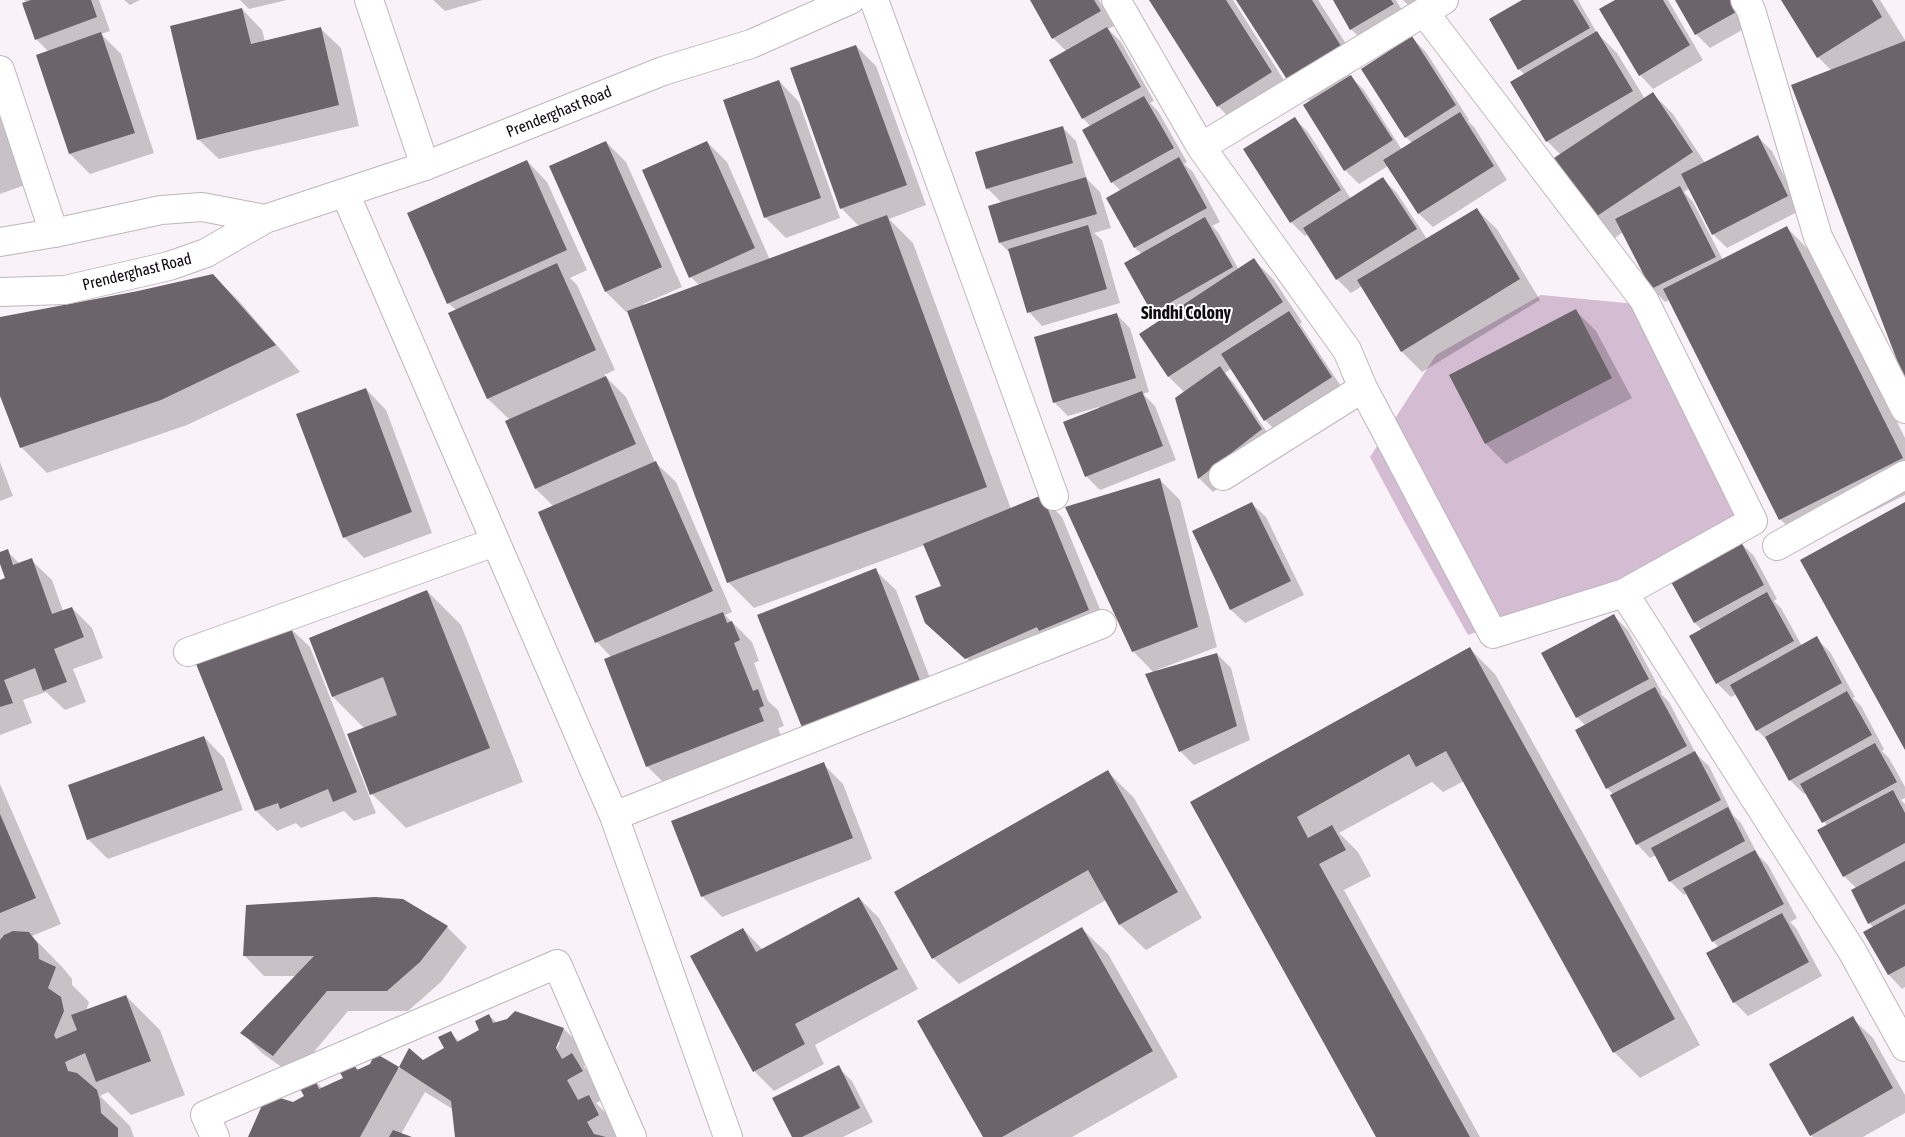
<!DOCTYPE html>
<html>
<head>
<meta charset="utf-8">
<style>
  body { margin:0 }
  canvas { display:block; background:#faf2f9 }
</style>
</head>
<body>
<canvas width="1905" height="1137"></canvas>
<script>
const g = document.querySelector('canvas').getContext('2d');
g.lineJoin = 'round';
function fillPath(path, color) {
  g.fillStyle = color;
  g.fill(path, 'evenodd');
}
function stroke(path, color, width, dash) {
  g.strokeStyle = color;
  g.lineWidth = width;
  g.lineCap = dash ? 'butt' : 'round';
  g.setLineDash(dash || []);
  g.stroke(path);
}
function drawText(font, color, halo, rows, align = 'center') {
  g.font = font + ' "Asap Condensed",sans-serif';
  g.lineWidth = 4;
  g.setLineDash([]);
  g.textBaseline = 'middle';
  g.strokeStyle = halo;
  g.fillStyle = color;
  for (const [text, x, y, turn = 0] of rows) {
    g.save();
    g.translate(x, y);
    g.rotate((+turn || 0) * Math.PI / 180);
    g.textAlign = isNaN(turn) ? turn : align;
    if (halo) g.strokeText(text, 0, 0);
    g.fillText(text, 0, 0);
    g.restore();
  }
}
fillPath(new Path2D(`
  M1541,295L1636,304L1743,515L1615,585L1468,635L1403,519L1370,457L1436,355Z`), '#d4bcd2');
fillPath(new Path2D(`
  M24,0H99L110,31L101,34L121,54L154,153L90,174L70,154L37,56L49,52L36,39L27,3Z
  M124,0H140L130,5Z
  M240,0H287L249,9Z
  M433,0H483L445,11Z
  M1032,0H1099L1114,26L1108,29L1121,42L1154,101L1150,103L1158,111L1187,162L1184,164L1193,172L1220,222L1212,226L1218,232L1239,270L1254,260L1274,280L1302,322L1300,324L1344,391L1279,434L1265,420L1232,368L1225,373L1233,382L1275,444L1213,492L1199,478L1177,398L1185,393L1168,376L1161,321L1153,312L1142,254L1135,248L1107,198L1121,191L1112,182L1091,127L1083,118L1066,51L1053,38Z
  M1150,0H1233L1292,93L1238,127L1218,106Z
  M1238,0H1318L1361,67L1349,75L1364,90L1402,150L1412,143L1406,137L1412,38L1426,52L1469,120L1468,121L1474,127L1507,180L1433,227L1419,214L1388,166L1359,184L1345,170L1311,102L1289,80Z
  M1334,0H1396L1407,19L1365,43L1351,29Z
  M1403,0H1418L1412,9Z
  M1524,0H1578L1597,33L1617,53L1645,99L1653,94L1673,114L1705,163L1758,137L1772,151L1801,210L1727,248L1713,234L1690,188L1684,192L1693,202L1723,260L1787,228L1813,254L1905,438V495L1806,545L1780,519L1669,300L1665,302L1652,288L1623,232L1615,238L1595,217L1561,155L1547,141L1525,75L1519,69Z
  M1617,0H1668L1703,60L1653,89L1640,75Z
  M1676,0H1736L1751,25L1710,48L1696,34Z
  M1782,0H1880L1905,40V377L1831,70L1818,57Z
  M242,9L262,30L265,41L320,28L341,48L359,126L219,159L198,139Z
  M856,46L876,66L926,205L889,219L913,243L1011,509L1042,497L1062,517L1109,631L971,662L944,638L943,586L925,545L754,608L728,582L629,311L626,312L606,292L551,167L606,142L626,162L682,287L643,304L644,306L700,286L691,277L707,142L727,162L770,260L860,227L841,208Z
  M779,81L799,102L840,218L786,238L765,217Z
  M0,117L25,185L0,194Z
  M1294,118L1308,132L1351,199L1383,179L1397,193L1427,239L1476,209L1497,229L1540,300L1422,372L1402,352L1362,286L1351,293L1337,279L1308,234L1305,236L1291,222Z
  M1062,127L1076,141L1086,177H1085L1100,192L1111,228L1094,233L1102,240L1120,303L1042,326L1029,312L1011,254L1000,243L989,207L1002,203L987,188Z
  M527,161L547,182L587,270L570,278L577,285L615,370L604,375L626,397L655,462L676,482L732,612L725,615L752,642L759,661L754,663L768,701L778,710L784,726L778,728L783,741L667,786L647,766L611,657L597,642L554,507L536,489L510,420L488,399L450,313L456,310L448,303Z
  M213,275L239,301L300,372L187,425L47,473L21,447L0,392V319L138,292Z
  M1576,311L1596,331L1632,398L1506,464L1486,444Z
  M1116,314L1130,328L1149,392L1143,394L1155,406L1176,460L1100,490L1086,476L1099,407L1068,416L1054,402Z
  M366,389L386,410L432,533L364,558L344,537Z
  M0,462L13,496L0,501Z
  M1160,480L1180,500L1217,647L1157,670V672L1217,654L1231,668L1250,740L1194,765L1180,751L1154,673L1133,651Z
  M1252,504L1266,517L1304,595L1245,623L1231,610L1193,532Z
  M1740,542L1754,556L1777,599L1774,601L1781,608L1802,646L1816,638L1830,652L1855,697L1853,698L1861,706L1884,749L1882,751L1889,758L1905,787V798L1901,800L1905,804V987L1902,989L1889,975L1865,933L1874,928L1869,923L1856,888L1844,876L1827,826L1806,792L1804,794L1790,780L1768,741L1757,730L1737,694L1731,697L1717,683L1691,636L1702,630L1695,623L1671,580Z
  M7,551L20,564L31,560L52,580L63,611L72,608L92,628L103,658L73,669L86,702L65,710L46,692L23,700L32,723L0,735V581L7,579L0,561V554Z
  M875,570L896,590L940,704L824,749L804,729Z
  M427,591L461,625L523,782L406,828L368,790L370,789L365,729L333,697L310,638Z
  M1614,616L1628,630L1662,693L1661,694L1669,702L1696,754L1709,766L1733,815L1741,823L1758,855L1768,865L1797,918L1790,922L1796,928L1822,976L1748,1016L1734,1002L1719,948L1713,941L1687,893L1684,895L1670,881L1656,855L1650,858L1637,844L1614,795L1607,788L1586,726L1577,717Z
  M289,627L310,647L376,813L354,821L344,811L301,828L296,823L277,831L256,811L197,665Z
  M1469,648L1495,674L1700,1045L1640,1078L1614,1052L1464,781L1443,792L1432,782L1339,833L1358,852L1371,876L1344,890L1480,1137H1377L1192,802Z
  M204,737L224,758L243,810L108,859L88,839Z
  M823,764L843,784L872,859L722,917L702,896Z
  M1108,772L1134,798L1202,918L1146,950L1120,925L1106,900L959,984L933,958Z
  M0,784L61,924L32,936L63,968L72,979V985L89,1002L86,1011L126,996L160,1030L185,1095L131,1115L108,1092L100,1096L130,1126L134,1137H0Z
  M859,898L879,918L918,989L815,1045L824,1064L774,1091L754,1071L743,929L763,950Z
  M447,927L467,947L441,982L408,1011H348L294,1076L262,1053L242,1033L297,976H264L244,955Z
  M1082,929L1108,954L1178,1077L1072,1137H984Z
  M516,1012L564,1029L590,1055L584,1067L598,1081L608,1097L596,1103L615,1122L623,1137H456L454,1110L425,1092L401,1134L409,1137H250L293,1104L306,1097L314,1080L323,1089L345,1078L351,1063L359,1070L371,1065L376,1055L399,1069L409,1050L423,1061L445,1049L450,1033L460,1042L481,1030L489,1015L497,1023L508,1020ZM557,1042H560L554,1054Z
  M1852,1018L1873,1038L1905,1095V1113L1863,1137H1813L1811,1135Z
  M838,1067L852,1081L873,1122L843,1137H794Z`), '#0003');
fillPath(new Path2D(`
  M31,0H91L97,17L35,40L22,3Z
  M1030,0H1094L1101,11L1052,39Z
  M1149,0H1226L1272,72L1217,107Z
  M1236,0H1312L1341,46L1288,81Z
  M1333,0H1391L1394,4L1350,30Z
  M1522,0H1573L1590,28L1518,70L1489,19Z
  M1615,0H1663L1690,45L1639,76L1599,9Z
  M1675,0H1731L1738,11L1695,35Z
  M1781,0H1872L1882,17L1817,58Z
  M242,8L251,44L321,27L339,105L197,140L170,26Z
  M1107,27L1141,87L1082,119L1049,60Z
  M1597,31L1633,91L1546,142L1510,82Z
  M101,32L135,133L69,154L36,55Z
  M1412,36L1456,105L1405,138L1361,69Z
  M1905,41V381L1791,85Z
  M856,45L907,185L840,209L790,68Z
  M1351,75L1393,140L1344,171L1303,105Z
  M779,80L821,198L764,218L723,100Z
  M1653,92L1693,152L1594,218L1554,158Z
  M1144,96L1174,148L1111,183L1082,130Z
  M1460,112L1494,166L1418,214L1383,160Z
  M1295,117L1341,190L1290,223L1243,149Z
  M1063,126L1073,163L986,189L975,152Z
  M1758,135L1788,196L1712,235L1681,174Z
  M606,141L662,267L605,292L549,166Z
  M707,141L755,248L689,278L642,170Z
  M1179,157L1207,208L1134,248L1106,198Z
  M527,160L567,250L447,304L407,213Z
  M1086,177L1097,214L999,243L988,206Z
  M1383,177L1417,229L1336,280L1303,228Z
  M1680,186L1716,257L1651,289L1615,219Z
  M1477,208L1520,279L1401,352L1357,280Z
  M887,215L987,487L727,583L627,311Z
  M1205,217L1233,267L1152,313L1124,263Z
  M1088,225L1107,289L1027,313L1008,249Z
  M1787,226L1903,458L1779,520L1663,289Z
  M1254,258L1283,302L1168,377L1139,334Z
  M557,263L596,350L487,399L448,313Z
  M213,274L276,345L161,400L20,448L0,396V317L138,291Z
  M1576,309L1612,378L1485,444L1449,375Z
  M1289,311L1332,377L1264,421L1221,354Z
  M1117,313L1136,378L1053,403L1034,337Z
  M1220,366L1262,429L1198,479L1175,398Z
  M606,376L636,444L535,489L505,421Z
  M366,388L412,512L343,538L296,414Z
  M1142,391L1163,446L1085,477L1063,422Z
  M656,461L713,591L595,643L538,512Z
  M1160,478L1198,627L1132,652L1065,507Z
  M1042,495L1089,610L1039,631L1037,627L965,659L925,623L915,596L941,586L923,544Z
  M1252,502L1291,581L1230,610L1192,531Z
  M1905,502V750L1800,560Z
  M1740,540L1764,585L1694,623L1670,580Z
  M8,549L13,565L32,558L52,614L72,607L84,637L54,649L67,682L43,691L35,668L4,680L13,703L0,707V580L5,578L0,564V552Z
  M876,568L921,683L803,730L757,615Z
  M427,590L490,748L370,795L347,734L397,715L383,677L332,697L309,638Z
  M1767,592L1794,641L1716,684L1689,636Z
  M723,612L727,623L732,621L740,640L734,643L753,691L758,689L764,706L759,708L764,721L646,767L604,659Z
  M1614,614L1649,679L1576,718L1541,653Z
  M290,626L357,792L333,802L328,789L280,809L278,803L255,811L196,664Z
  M1817,636L1842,683L1756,731L1730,685Z
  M1470,647L1675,1019L1613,1053L1446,751L1416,767L1409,754L1297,817L1308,838L1332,825L1346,850L1319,864L1470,1137H1376L1190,802Z
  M1217,653L1237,726L1179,752L1145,674Z
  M1655,687L1687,746L1606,789L1575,730Z
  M1847,691L1872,735L1789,781L1765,737Z
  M204,736L223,790L87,840L68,785Z
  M1875,743L1897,782L1822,823L1800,784Z
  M1695,751L1721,800L1636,845L1610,795Z
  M824,762L853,838L701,897L671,821Z
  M1108,770L1178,892L1119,925L1088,870L932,959L894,892Z
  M1893,790L1905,813V843L1843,877L1817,830Z
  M1728,807L1745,841L1669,882L1651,848Z
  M0,814L36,898L0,913Z
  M1755,850L1784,904L1712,942L1683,888Z
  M1905,861V904L1868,924L1851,890Z
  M375,897L403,899L448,926L420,962L387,991H327L273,1056L240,1033L314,956H243L246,905Z
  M859,897L898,969L795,1024L805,1044L753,1072L690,956L743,928L756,952Z
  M1905,909V966L1888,975L1863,932Z
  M1782,913L1809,962L1733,1003L1706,953Z
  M1082,927L1153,1051L1002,1137H983L917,1021Z
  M13,931L29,932L38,944L39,959L56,967L48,988L61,997L64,1011L54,1035L56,1039L77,1030L71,1015L126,995L151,1061L96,1082L85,1053L65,1062L68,1071L77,1073L97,1090L100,1101L101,1113L118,1128V1137H0V940L4,935Z
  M515,1011L564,1028L556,1048L562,1059L572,1053L583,1071L567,1080L578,1100L589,1095L599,1115L587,1122L594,1134L606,1137H455L451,1101L399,1067L409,1048L423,1060L444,1048L438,1037L451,1031L457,1042L479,1030L475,1021L489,1014L493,1023L507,1019Z
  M1853,1016L1893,1088L1810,1136L1769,1064Z
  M375,1053L399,1067L360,1137H248L267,1094L293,1102L304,1096L298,1085L314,1078L319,1089L343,1078L338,1069L352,1061L357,1070L370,1064Z
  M839,1065L860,1108L802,1137H792L772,1098Z
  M393,1130L412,1137H389Z`), '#6b646b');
const minor = new Path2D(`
  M369,0L425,166
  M874,0L1054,496
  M1116,0L1201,147L1347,350L1363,388L1493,634L1624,593L1753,521L1644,300L1424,12
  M1745,0L1751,10L1818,237L1905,409
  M0,70L54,233
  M1201,147L1444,0
  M345,193L614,816L728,1137
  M1223,476L1363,388
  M1777,546L1905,475
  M1624,593L1852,951L1905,1047
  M188,652L495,542
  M614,816L1102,624
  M215,1137L205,1115L557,964L632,1137`);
const tertiary = new Path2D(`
  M0,242L54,233L161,210L202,207L265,219
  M0,292L65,290L169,266L206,253L265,219L425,166L663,71L751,44L850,0`);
stroke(minor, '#beb6bd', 30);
stroke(tertiary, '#beb6bd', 30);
stroke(minor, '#fff', 28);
stroke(tertiary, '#fff', 28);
drawText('16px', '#0e0b0e', '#fff', [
  ["Prenderghast Road",559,112,-22],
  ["Prenderghast Road",137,272,-14]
]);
drawText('bold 18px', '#0e0b0e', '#fff', [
  ["Sindhi Colony",1186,313]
]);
</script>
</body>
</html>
